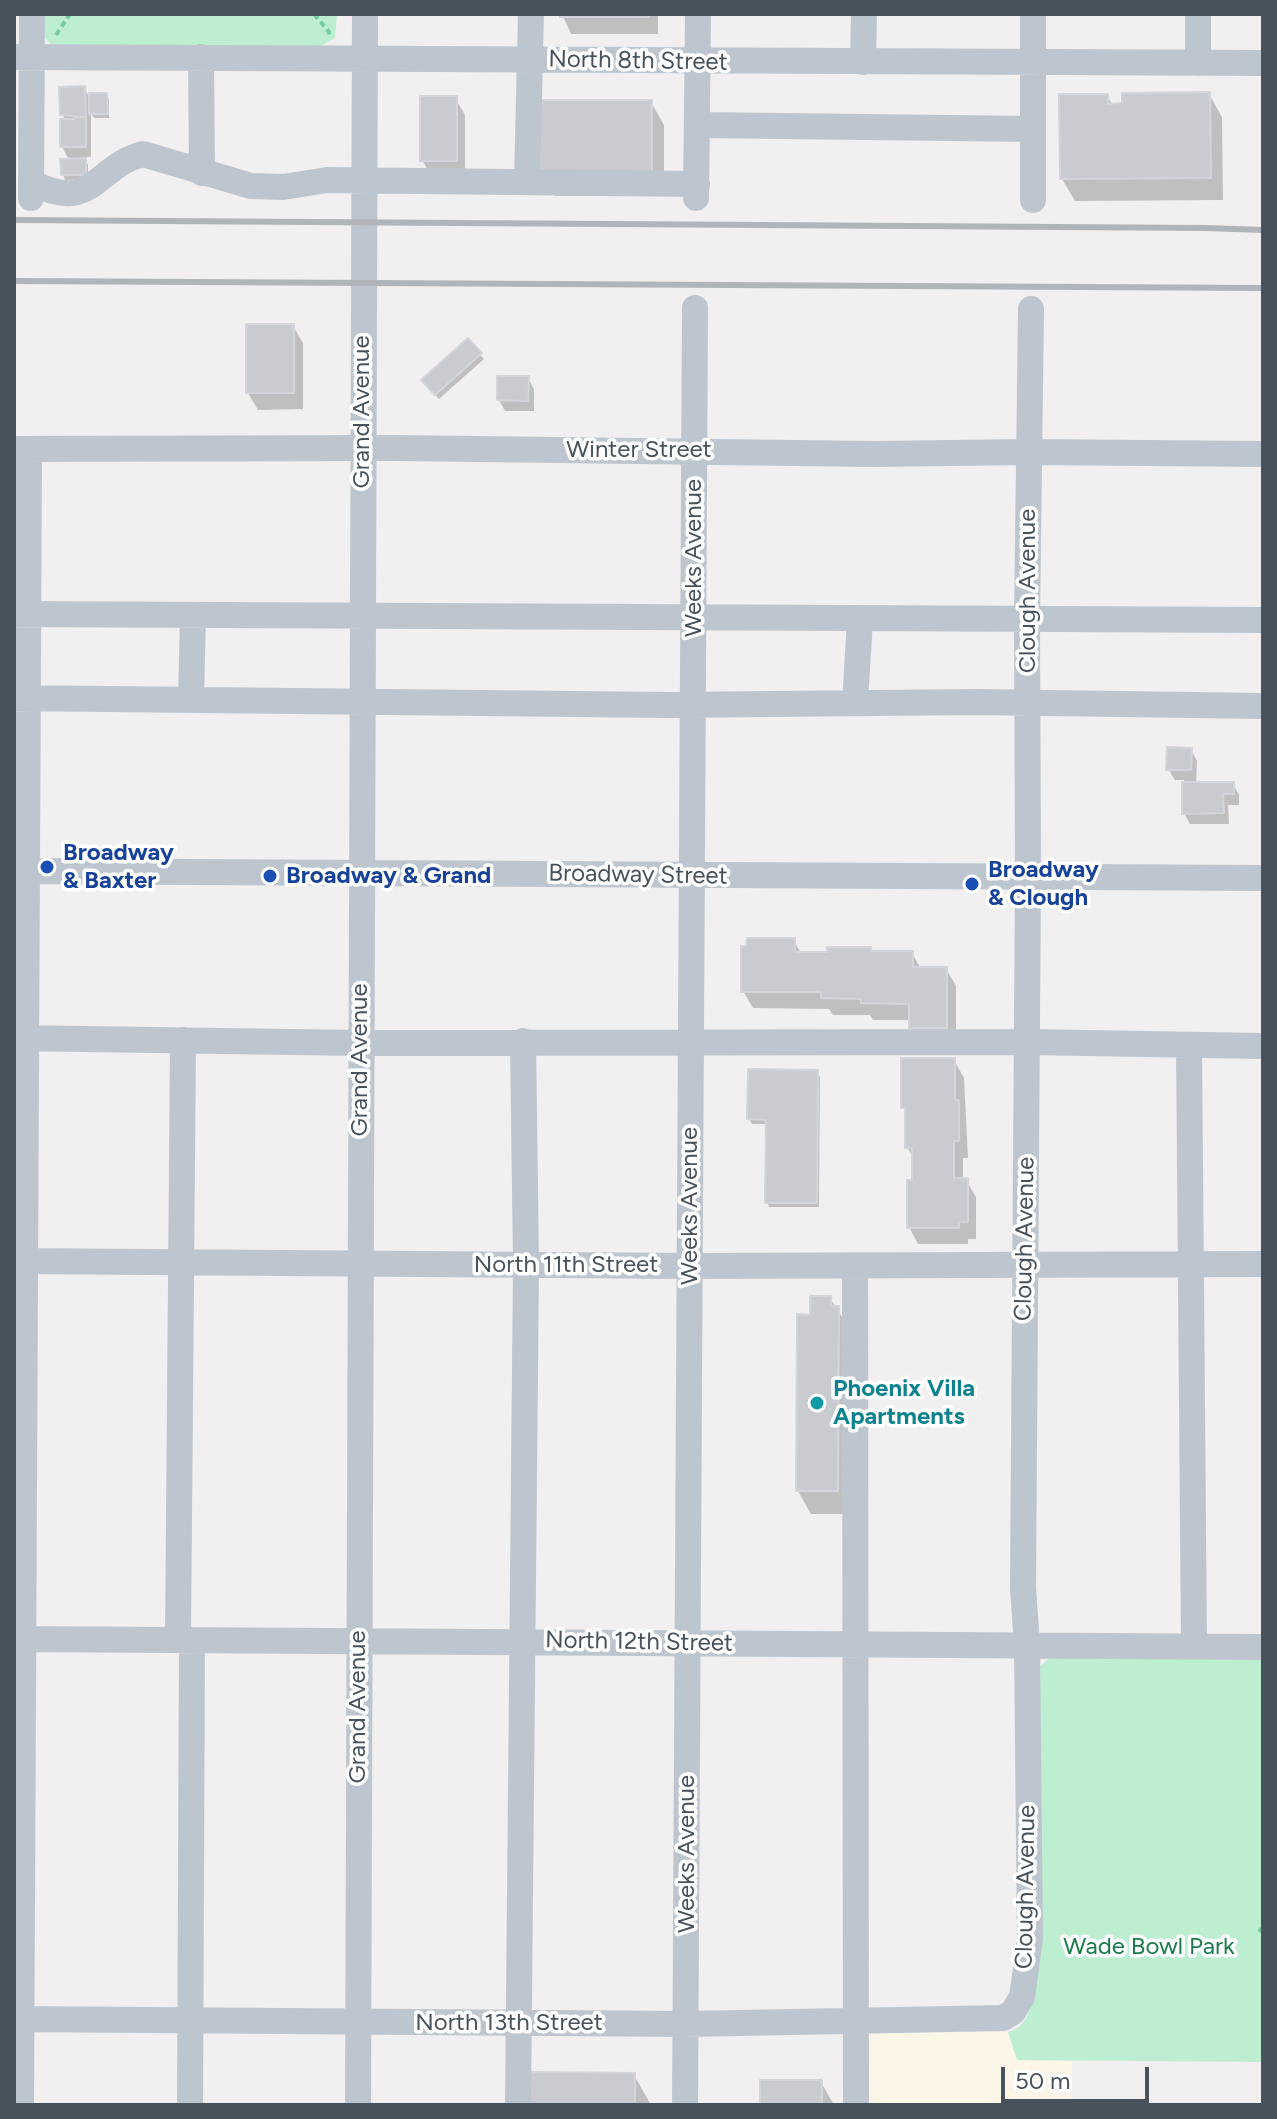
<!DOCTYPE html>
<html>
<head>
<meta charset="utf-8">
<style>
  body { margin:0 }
  #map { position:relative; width:1277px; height:2119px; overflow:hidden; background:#f1efef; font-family:Figtree,sans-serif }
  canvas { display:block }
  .frame { position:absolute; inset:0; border:16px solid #47525c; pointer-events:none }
  .scale { position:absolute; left:1001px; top:2067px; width:148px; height:36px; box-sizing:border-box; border:4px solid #47525c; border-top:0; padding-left:10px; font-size:24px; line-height:28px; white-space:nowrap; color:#47525c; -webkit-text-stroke:6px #fff; paint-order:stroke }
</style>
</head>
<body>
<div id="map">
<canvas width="1277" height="2119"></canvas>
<div class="frame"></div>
<div class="scale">50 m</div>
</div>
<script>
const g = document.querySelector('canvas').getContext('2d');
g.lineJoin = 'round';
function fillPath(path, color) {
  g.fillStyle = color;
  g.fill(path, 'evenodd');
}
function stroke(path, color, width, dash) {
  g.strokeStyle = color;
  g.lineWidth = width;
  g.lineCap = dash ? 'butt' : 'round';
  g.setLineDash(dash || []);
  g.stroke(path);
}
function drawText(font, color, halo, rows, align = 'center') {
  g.font = font + ' Figtree,sans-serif';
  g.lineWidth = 7;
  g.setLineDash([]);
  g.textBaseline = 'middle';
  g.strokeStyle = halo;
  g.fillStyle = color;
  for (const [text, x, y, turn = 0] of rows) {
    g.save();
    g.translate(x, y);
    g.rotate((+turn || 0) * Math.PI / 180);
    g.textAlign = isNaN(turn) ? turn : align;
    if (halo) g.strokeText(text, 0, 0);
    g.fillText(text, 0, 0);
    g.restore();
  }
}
fillPath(new Path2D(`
  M874,2031L1008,2032L1017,2060L1072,2061V2105H862L868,2035Z`), '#fcf6e9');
fillPath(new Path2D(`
  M42,14H337L335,38L321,46L52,45L45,38Z
  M1050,1658H1263V2062L1017,2060L1008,2032C1024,2028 1028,2016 1032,2001L1038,1676L1040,1666Z`), '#beeed1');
fillPath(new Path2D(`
  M562,14H658V34H571Z
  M84,88L88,95H106L109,100V118H94L91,113V157H83L88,165V179L65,180L63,175L70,161L62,147L66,121L62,114Z
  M1209,94L1222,117L1223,200L1075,201L1062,179L1107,96L1113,106Z
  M455,98L465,115V177H432L422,160Z
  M651,102L664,125V196H555L542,173Z
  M293,326L303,343V409L258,410L248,393Z
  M468,341L484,359L439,399L426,385Z
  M528,378L534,389V411H505L499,400Z
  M1191,750L1197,761L1196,784H1233L1239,795V805H1228L1229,824H1190L1184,813V780H1175L1168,769Z
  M794,940L801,954L870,949L872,953H912L921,969H946L956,986V1045H921L911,1028V1020H873L870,1015H833L829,1009L753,1008L743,991Z
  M954,1060L964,1078L968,1158H963V1180H966L976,1197V1239H968V1244H918L909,1227L914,1159L907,1147V1114L903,1108Z
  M817,1072L820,1077L819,1207H769L767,1202L768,1124H752L749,1119Z
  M830,1298L851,1331L850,1514H811L798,1491L812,1317Z
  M634,2075L651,2105H531Z
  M821,2082L834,2105H762Z`), '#0003');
const building = new Path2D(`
  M560,14H649V17H560Z
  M85,86L86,117L60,115L59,87Z
  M1210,92L1211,178L1060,179L1059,94H1108V104L1122,103V93Z
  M89,93H107L108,114H89Z
  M420,96H457V161H420Z
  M539,100H652V173H540Z
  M74,117H86V147H60V119H74Z
  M86,158V175H61L60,159Z
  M246,324H294V393H246Z
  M468,338L482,353L435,395L421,380Z
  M497,376H529L528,401L497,400Z
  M1167,747L1192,748L1191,770H1166Z
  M1182,782H1234V794H1223L1224,813L1182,814Z
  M747,938H795V952H827V947H871V951H913V967H947V1028H909V1004L861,1003V999L821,998V992H741V946H746Z
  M901,1058H955V1100H959V1141H954V1178H968V1222H959V1228H907V1180H912V1148H905V1108H901Z
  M748,1069L818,1070L817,1203H765L766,1120L747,1119Z
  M810,1296H831V1306H839L838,1491H796L797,1314L810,1315Z
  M529,2072L635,2073V2105H529Z
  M760,2080H822V2105H756L760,2104Z`);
fillPath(building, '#c9cbd1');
stroke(building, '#d3d5da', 2);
stroke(new Path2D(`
  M314,14L329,32V38
  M56,35L70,14
  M1263,1928L1260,1930L1263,1933`), '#76cca2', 4, [6, 4]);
stroke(new Path2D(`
  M1033,14V200
  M1198,14V63
  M14,57L1263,63
  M201,57L202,173
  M863,62L864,14
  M697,125L1033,129
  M31,182C93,215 95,166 143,154L251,186L283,187L327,180L697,184
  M527,182L531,14
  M31,198L32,14
  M696,198L698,14
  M15,449L397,448L874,454L1029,452L1263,454
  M14,614L1263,620
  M14,698L668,705L977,702L1263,706
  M191,700L193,615
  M855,702L860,620
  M14,871L1263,878
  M14,1038L361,1043L1027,1042L1263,1046
  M1189,1045L1194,1645
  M14,1261L690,1266L1263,1264
  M855,1266L856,2105
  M14,1639L1263,1647
  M178,1640L183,1040
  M14,2019L686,2024L1003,2018L1013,2012L1022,1997L1030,1938L1027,1645L1023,1588L1028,878L1027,618L1031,309
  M21,2105L29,449
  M190,2105L192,1640
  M358,2105L365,14
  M518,2105L526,1264L523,1041
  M685,2105L695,308`), '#bdc6ce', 26);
stroke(new Path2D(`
  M14,220L1206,228L1263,230
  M14,281L1263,288`), '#b1b4b9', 6);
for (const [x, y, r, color] of [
  [47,867,8,"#1a4fb4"],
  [270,876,8,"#1a4fb4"],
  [972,884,8,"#1a4fb4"],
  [817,1403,8,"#0f9aa8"]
]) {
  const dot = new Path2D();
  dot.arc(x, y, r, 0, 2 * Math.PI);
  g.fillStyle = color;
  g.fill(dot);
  stroke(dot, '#fff', 3);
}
drawText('24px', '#47525c', '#fff', [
  ["North 8th Street",638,61,1],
  ["Grand Avenue",362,412,-90],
  ["Winter Street",639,450],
  ["Weeks Avenue",694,558,-90],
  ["Clough Avenue",1028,591,-90],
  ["Broadway Street",638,875,1],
  ["Grand Avenue",360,1060,-90],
  ["Weeks Avenue",690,1206,-90],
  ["Clough Avenue",1025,1239,-89],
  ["North 11th Street",566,1265],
  ["North 12th Street",639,1642,1],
  ["Grand Avenue",358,1707,-90],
  ["Weeks Avenue",687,1854,-90],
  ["Clough Avenue",1026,1887,-89],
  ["North 13th Street",509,2023]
]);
drawText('bold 24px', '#164399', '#fff', [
  ["Broadway",63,853],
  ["& Baxter",63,881],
  ["Broadway",988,870],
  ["& Clough",988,898],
  ["Broadway & Grand",286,876]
], 'left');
drawText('bold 24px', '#0d838f', '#fff', [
  ["Phoenix Villa",833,1389],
  ["Apartments",833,1417]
], 'left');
drawText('24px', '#187d4a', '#fff', [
  ["Wade Bowl Park",1149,1947]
]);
</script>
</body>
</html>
